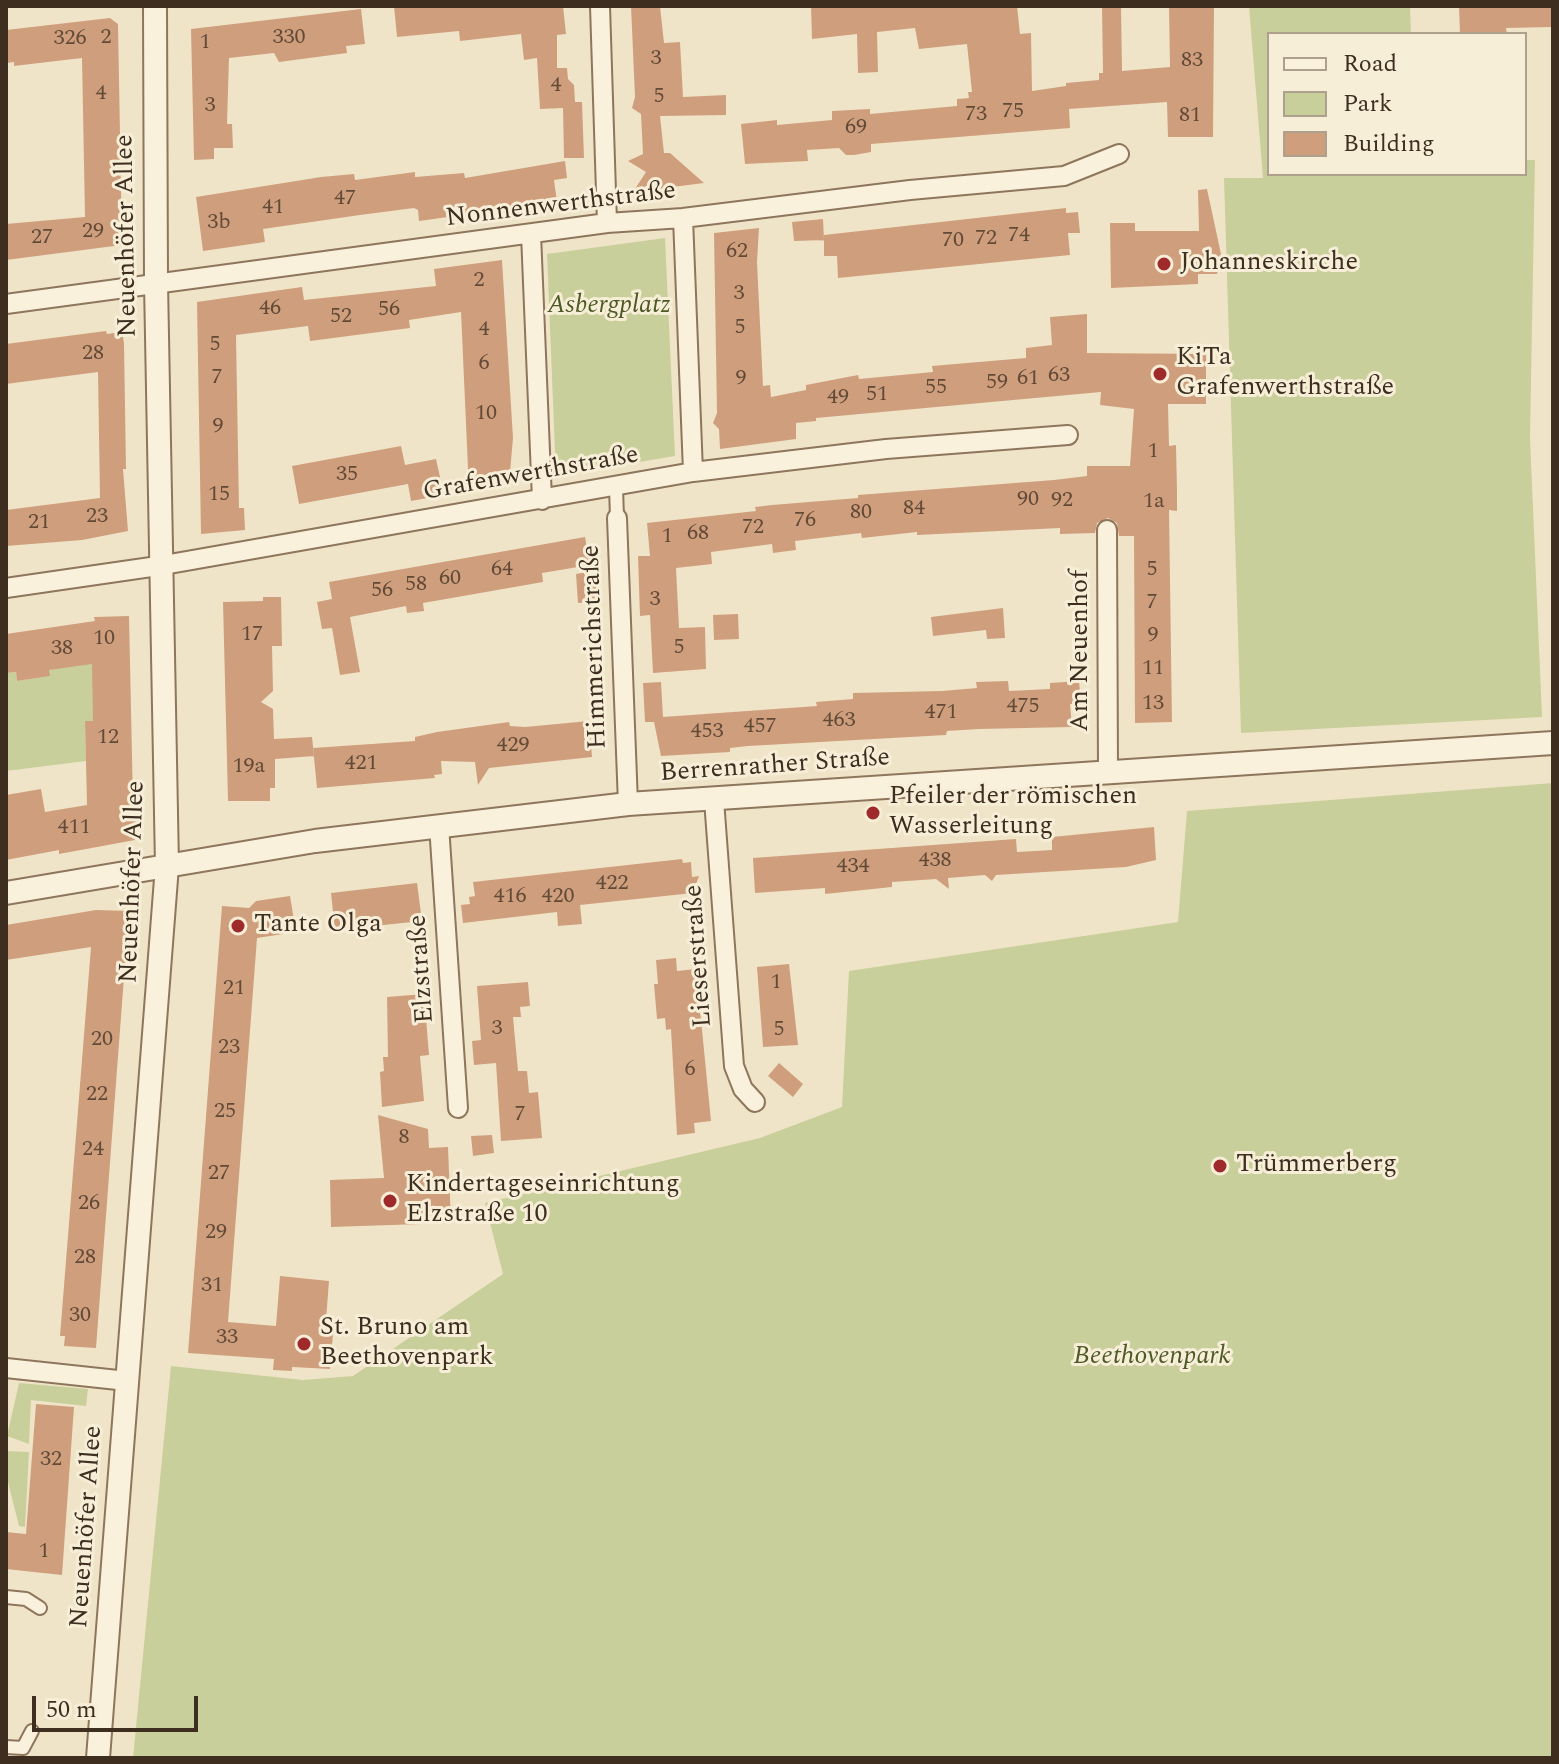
<!DOCTYPE html>
<html>
<head>
<meta charset="utf-8">
<style>
  body { margin:0 }
  #map { position:relative; width:1559px; height:1764px; overflow:hidden; background:#f0e4c8; font-family:Spectral,serif }
  canvas { display:block }
  .frame { position:absolute; inset:0; border:8px solid #3d2e20; pointer-events:none }
  .legend { position:absolute; left:1267px; top:32px; width:260px; height:144px; box-sizing:border-box; background:#f7eed8; border:2px solid #ada18e; margin:0; padding:10px 14px; list-style:none; font-size:24px; color:#3d2e20 }
  .legend li { display:flex; align-items:center; gap:16px; height:40px }
  .legend b { width:40px; border:2px solid #ada18e }
  .scale { position:absolute; left:32px; top:1696px; width:166px; height:36px; box-sizing:border-box; border:4px solid #3d2e20; border-top:0; padding-left:10px; font-size:24px; line-height:28px; white-space:nowrap; color:#3d2e20; -webkit-text-stroke:6px #f7eed8; paint-order:stroke }
</style>
</head>
<body>
<div id="map">
<canvas width="1559" height="1764"></canvas>
<div class="frame"></div>
<ul class="legend">
<li><b style="height:10px;background:#faf1dc"></b>Road</li>
<li><b style="height:22px;background:#c9cf9b"></b>Park</li>
<li><b style="height:22px;background:#cf9f7d"></b>Building</li>
</ul>
<div class="scale">50 m</div>
</div>
<script>
const g = document.querySelector('canvas').getContext('2d');
g.lineJoin = 'round';
function fillPath(path, color) {
  g.fillStyle = color;
  g.fill(path, 'evenodd');
}
function stroke(path, color, width, dash) {
  g.strokeStyle = color;
  g.lineWidth = width;
  g.lineCap = dash ? 'butt' : 'round';
  g.setLineDash(dash || []);
  g.stroke(path);
}
function drawText(font, color, halo, rows, align = 'center') {
  g.font = font + ' Spectral,serif';
  g.lineWidth = 6;
  g.setLineDash([]);
  g.textBaseline = 'middle';
  g.strokeStyle = halo;
  g.fillStyle = color;
  for (const [text, x, y, turn = 0] of rows) {
    g.save();
    g.translate(x, y);
    g.rotate((+turn || 0) * Math.PI / 180);
    g.textAlign = isNaN(turn) ? turn : align;
    if (halo) g.strokeText(text, 0, 0);
    g.fillText(text, 0, 0);
    g.restore();
  }
}
fillPath(new Path2D(`
  M1249,6H1410L1411,34H1269V174H1525V160H1535L1530,438L1542,717L1241,733L1224,178H1263Z
  M665,238L675,456L556,476L547,254Z
  M96,657L93,721H85L86,761L6,771V673L16,672L17,681L49,676V670Z
  M1553,783V1758H133L171,1366L303,1380L353,1376L503,1274L485,1203L760,1138L842,1107L849,971L1178,922L1187,811Z
  M19,1383L88,1389L86,1406L31,1400L29,1444L7,1436Z
  M6,1451L29,1452L25,1527L19,1526L6,1474Z`), '#c9cf9b');
fillPath(new Path2D(`
  M394,6H563L566,34L557,35V68H567L568,79L574,85L575,102H582L584,158H564L563,108L540,109L537,58L524,60L521,34L460,41L459,31L397,37Z
  M631,6H660L664,43L680,42L683,97L726,95V115L660,116L664,153H670L704,183L633,192L646,172L628,161L643,154L641,114L632,108L635,97Z
  M811,6H1017L1020,34L1031,33L1032,91L1066,86V83L1099,80V73H1103L1102,6H1121L1122,71L1170,67L1169,6H1214L1213,137H1168L1167,102L1069,109L1070,128L871,144V152L854,155H846L839,148L807,150L808,161L745,164L741,124L777,120V125L832,120V111L870,109V114L957,106V99L969,98L968,92H972L967,44L919,49L915,28L877,32L878,72L858,73L857,34L812,39Z
  M1459,6H1552L1553,27L1506,28L1507,34H1460Z
  M361,9L365,44L346,46L347,53L279,62L274,53L229,58L227,124H232L233,148H214V159L194,160L191,29Z
  M110,18L118,24L122,245L6,260V224L85,217L82,58L14,66V62L6,63V30Z
  M565,161L567,178L554,180L557,202L419,221L418,210L414,208L360,215L263,229L265,242L203,251L196,197L321,177L354,174L355,180L415,172V177L464,173L465,178Z
  M1207,189L1221,254L1217,274H1198V284L1111,288L1110,223H1135V231H1199L1198,190Z
  M1066,208V213L1078,212L1080,233H1068L1070,255L838,278L837,256H824V235Z
  M823,219L824,240L794,241L792,222Z
  M759,228L757,262L763,386L770,385L771,397L806,390V385L858,375L859,379L933,372L932,366L1026,358V348L1052,345L1050,317L1087,314V353L1206,354V404H1168L1169,446L1176,445L1177,491V511L1169,510L1172,722L1135,723L1134,536H1119L1117,523L1108,518L1097,523L1095,533L1060,534V528L917,535V532L862,538L861,533L795,541L796,550L773,553L772,544L711,552L712,564L676,568L679,628L705,627L706,669L653,673L650,615L640,616L638,556H650L647,523L756,511L755,507L772,505L858,498V495L1054,480L1087,476V466H1130L1134,409L1100,405L1101,392L816,418V421L796,423V439L720,449L719,429L713,423L717,413L714,233Z
  M502,260L513,438L509,484L469,491L461,312L409,320L410,328L310,341L308,326L236,335L239,508H244L245,530L201,534L197,302L302,287L304,300L436,286L434,269Z
  M106,331L107,334L122,332L124,343L126,469H123L128,531L82,540L6,546V510L100,498L98,372L6,384V344Z
  M401,446L405,465L436,459L444,495L411,501L408,484L299,504L292,466Z
  M585,537L590,565L542,573L543,582L423,603L424,611L407,613L406,606L350,617L360,672L340,675L332,628L322,629L317,602L332,599L329,582Z
  M599,570L600,602L578,603L576,574Z
  M263,597H281L282,646H272L273,691L261,702L273,709L274,739L312,737L314,756L275,759V788H270V801H228L223,602L263,601Z
  M1003,608L1005,638L987,639L986,630L933,636L931,617Z
  M738,614L739,639L714,640L713,615Z
  M129,616L133,803L138,829L134,830L135,840L59,854V850L6,860V795L41,789L45,812L87,805L85,721H93L92,664L49,670L50,676L17,681L16,672L6,673V634L95,621L94,617Z
  M1008,681L1009,691L1050,689V683L1079,681L1081,703L1070,704L1072,727L979,729L947,731L946,735L748,746L730,748V752L661,756L654,722H645L643,683L661,682L663,717L817,706L816,702L853,699V693L942,691L977,688L976,682Z
  M589,721L592,757L489,768L478,785L475,762L441,761L442,774L434,775L435,778L317,788L313,748L415,741V737L437,732L509,722L510,726L525,727Z
  M1154,827L1156,860L1126,867L996,875L992,881L985,875L948,878L949,889L936,879L892,882V887L825,894V888L755,893L753,858L1016,839L1017,852L1052,850V837Z
  M682,859L683,863L691,862L692,877L699,876L693,893L580,905L582,924L558,926L557,912L463,923L461,905L470,904L469,897L475,896L473,882Z
  M417,883L422,921L335,930L331,893Z
  M290,896L296,932L257,938L228,1322L276,1326L280,1276L329,1281L326,1320L334,1322L330,1369L292,1367V1371L273,1370L274,1359L188,1353L222,906L249,908L256,901Z
  M96,910L129,911L96,1348L64,1346L65,1336H60L91,947L6,960V925Z
  M676,958L677,971L696,969L711,1121L694,1123L695,1133L677,1135L671,1029L666,1030L665,1018L657,1019L654,984H658L656,960Z
  M789,964L798,1045L763,1047L757,967Z
  M528,982L530,1006L520,1007L521,1017H513L518,1071H527L529,1093L538,1092L542,1138L501,1141L496,1063L474,1065L472,1041L481,1040L477,986Z
  M424,994L429,1055L420,1056L424,1101L382,1107L380,1072L384,1071L383,1057H388L387,997Z
  M779,1063L803,1084L793,1097L768,1076Z
  M378,1115L428,1129L429,1148L448,1147L451,1223L331,1227L330,1180L384,1178Z
  M492,1135L494,1153L473,1156L471,1136Z
  M36,1404L74,1407L62,1575L6,1569V1532L26,1534Z`), '#cf9f7d');
const pedestrian = new Path2D(`
  M616,487L617,518
  M6,1597L26,1599L40,1608
  M6,1747L23,1748L32,1731`);
const minor = new Path2D(`
  M600,6L607,223
  M683,218L693,472
  M531,234L542,500
  M6,304L607,223L683,218L910,190L1064,176L1119,154
  M617,518L628,804
  M1107,530L1108,771
  M6,588L158,566L693,472L886,449L1068,435
  M714,800L734,1066L743,1089L755,1102
  M439,825L458,1108
  M6,1368L127,1381`);
const tertiary = new Path2D(`
  M6,893L315,841L628,804L1553,743
  M98,1758L167,866L156,283L155,6`);
stroke(pedestrian, '#8d765c', 16);
stroke(minor, '#8d765c', 22);
stroke(tertiary, '#8d765c', 26);
stroke(pedestrian, '#faf1dc', 12);
stroke(minor, '#faf1dc', 18);
stroke(tertiary, '#faf1dc', 22);
for (const [x, y, r, color] of [
  [1164,264,8,"#9e2a2b"],
  [1160,374,8,"#9e2a2b"],
  [873,813,8,"#9e2a2b"],
  [238,926,8,"#9e2a2b"],
  [1220,1166,8,"#9e2a2b"],
  [390,1201,8,"#9e2a2b"],
  [304,1344,8,"#9e2a2b"]
]) {
  const dot = new Path2D();
  dot.arc(x, y, r, 0, 2 * Math.PI);
  g.fillStyle = color;
  g.fill(dot);
  stroke(dot, '#f7eed8', 3);
}
drawText('22px', '#624a37', null, [
  ["2",106,39],
  ["330",289,39],
  ["326",70,40],
  ["1",205,44],
  ["3",656,60],
  ["83",1192,62],
  ["4",556,87],
  ["4",101,95],
  ["5",659,98],
  ["3",210,107],
  ["75",1013,113],
  ["73",976,116],
  ["81",1190,117],
  ["69",856,129],
  ["47",345,200],
  ["41",273,209],
  ["3b",219,224],
  ["29",93,233],
  ["74",1019,237],
  ["27",42,239],
  ["72",986,240],
  ["70",953,242],
  ["62",737,253],
  ["2",479,282],
  ["3",739,295],
  ["46",270,310],
  ["56",389,311],
  ["52",341,318],
  ["5",740,329],
  ["4",484,331],
  ["5",215,346],
  ["28",93,355],
  ["6",484,365],
  ["63",1059,377],
  ["7",217,379],
  ["9",741,380],
  ["61",1028,380],
  ["59",997,384],
  ["55",936,389],
  ["51",877,396],
  ["49",838,399],
  ["10",486,415],
  ["9",218,428],
  ["1",1153,453],
  ["35",347,476],
  ["15",219,496],
  ["90",1028,501],
  ["92",1062,502],
  ["1a",1154,503],
  ["84",914,510],
  ["80",861,514],
  ["23",97,518],
  ["76",805,522],
  ["21",39,524],
  ["72",753,529],
  ["68",698,535],
  ["1",667,538],
  ["64",502,571],
  ["5",1152,571],
  ["60",450,580],
  ["58",416,586],
  ["56",382,592],
  ["3",655,601],
  ["7",1152,604],
  ["17",252,636],
  ["9",1153,637],
  ["10",104,640],
  ["5",679,649],
  ["38",62,650],
  ["11",1153,670],
  ["13",1153,705],
  ["475",1023,708],
  ["471",941,714],
  ["463",839,722],
  ["457",760,728],
  ["453",707,733],
  ["12",108,739],
  ["429",513,747],
  ["421",361,765],
  ["19a",249,768],
  ["411",74,829],
  ["438",935,862],
  ["434",853,868],
  ["422",612,885],
  ["416",510,898],
  ["420",558,898],
  ["1",776,984],
  ["21",234,990],
  ["3",497,1030],
  ["5",779,1031],
  ["20",102,1041],
  ["23",229,1049],
  ["6",690,1071],
  ["22",97,1096],
  ["25",225,1113],
  ["7",520,1116],
  ["8",404,1139],
  ["24",93,1151],
  ["27",219,1175],
  ["26",89,1205],
  ["29",216,1234],
  ["28",85,1259],
  ["31",212,1287],
  ["30",80,1317],
  ["33",227,1339],
  ["32",51,1461],
  ["1",44,1553]
]);
drawText('26px', '#3d2e20', '#f7eed8', [
  ["Nonnenwerthstraße",561,206,-7],
  ["Neuenhöfer Allee",128,236,-91],
  ["Grafenwerthstraße",531,475,-10],
  ["Himmerichstraße",596,647,-92],
  ["Am Neuenhof",1082,651,-90],
  ["Berrenrather Straße",775,767,-4],
  ["Neuenhöfer Allee",134,882,-88],
  ["Lieserstraße",700,956,-94],
  ["Elzstraße",423,969,-94],
  ["Neuenhöfer Allee",88,1527,-86]
]);
drawText('26px', '#3d2e20', '#f7eed8', [
  ["Johanneskirche",1180,264],
  ["KiTa",1176,359],
  ["Grafenwerthstraße",1176,389],
  ["Pfeiler der römischen",889,798],
  ["Wasserleitung",889,828],
  ["Tante Olga",254,926],
  ["Trümmerberg",1236,1166],
  ["Kindertageseinrichtung",406,1186],
  ["Elzstraße 10",406,1216],
  ["St. Bruno am",320,1329],
  ["Beethovenpark",320,1359]
], 'left');
drawText('italic 26px', '#4d5a26', '#f7eed8', [
  ["Asbergplatz",609,307],
  ["Beethovenpark",1152,1358]
]);
</script>
</body>
</html>
